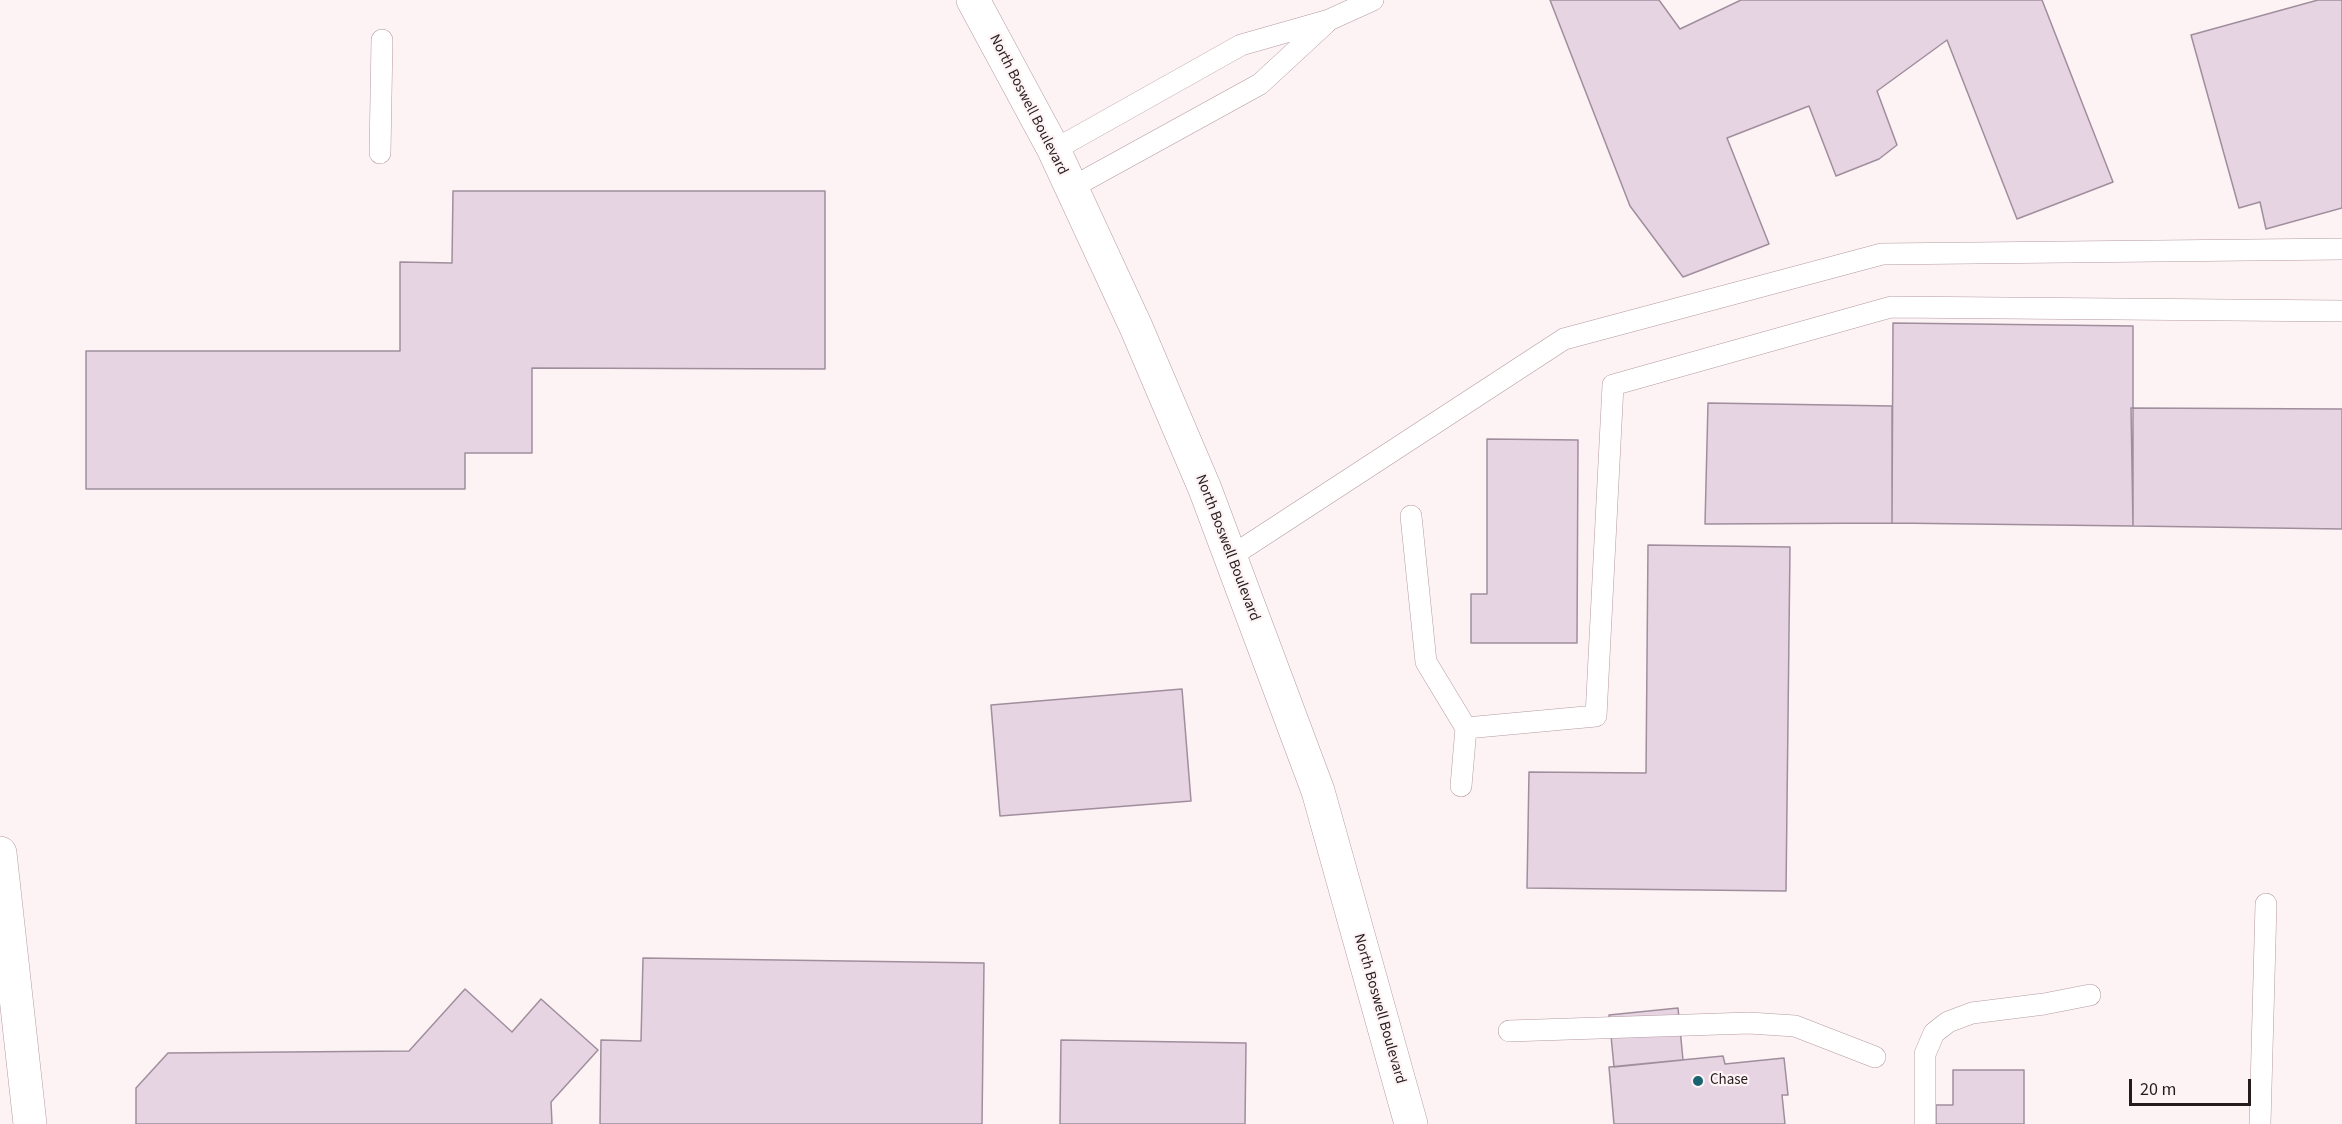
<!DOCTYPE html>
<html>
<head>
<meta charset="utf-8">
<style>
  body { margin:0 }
  #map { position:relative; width:2342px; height:1124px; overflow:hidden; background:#fdf2f4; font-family:"Source Sans 3",sans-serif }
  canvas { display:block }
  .scale { position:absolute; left:2129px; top:1079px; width:122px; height:27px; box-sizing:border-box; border:3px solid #241b1d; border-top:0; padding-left:8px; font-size:18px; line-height:21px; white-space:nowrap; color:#241b1d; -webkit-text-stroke:4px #fdf2f4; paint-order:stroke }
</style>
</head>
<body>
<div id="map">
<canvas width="2342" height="1124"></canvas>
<div class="scale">20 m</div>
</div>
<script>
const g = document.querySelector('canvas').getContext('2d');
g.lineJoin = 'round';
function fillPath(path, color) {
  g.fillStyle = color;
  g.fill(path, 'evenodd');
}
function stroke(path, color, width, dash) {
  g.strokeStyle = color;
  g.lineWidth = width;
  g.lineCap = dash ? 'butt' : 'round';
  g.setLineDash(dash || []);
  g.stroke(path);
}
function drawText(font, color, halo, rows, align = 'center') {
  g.font = font + ' "Source Sans 3",sans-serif';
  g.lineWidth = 4.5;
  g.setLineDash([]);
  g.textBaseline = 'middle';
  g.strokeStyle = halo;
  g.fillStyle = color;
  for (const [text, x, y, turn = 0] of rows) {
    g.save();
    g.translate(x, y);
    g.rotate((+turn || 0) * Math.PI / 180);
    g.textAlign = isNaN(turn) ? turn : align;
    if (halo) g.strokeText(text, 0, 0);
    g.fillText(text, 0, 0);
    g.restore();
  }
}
const building = new Path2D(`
  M1550,0H1659L1680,29L1741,0H2042L2113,182L2017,219L1947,40L1877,91L1897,145L1879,159L1836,176L1809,106L1727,138L1769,244L1683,277L1630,206Z
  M2318,0H2342V208L2266,229L2260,202L2239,208L2191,35Z
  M453,191H825V369L532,368V453H465V489H86V351H400V262L452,263Z
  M1893,323L2133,326V526L1892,523Z
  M1708,403L1892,406V523L1705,524Z
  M2131,408L2342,409V529L2133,526Z
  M1487,439L1578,440L1577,643H1471V594H1487Z
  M1648,545L1790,547L1786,891L1527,888L1529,772L1646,773Z
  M1182,689L1191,801L1000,816L991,705Z
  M643,958L984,963L982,1124H600L601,1040L641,1041Z
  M465,989L512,1032L541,999L598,1050L551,1102L552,1124H136V1088L168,1053L409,1051Z
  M1678,1008L1683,1060L1614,1067L1609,1015Z
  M1061,1040L1246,1043L1245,1124H1060Z
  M1723,1056L1725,1064L1784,1058L1788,1095H1782L1785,1124H1614L1609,1067Z
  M1953,1070H2024V1124H1936V1105H1953Z`);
fillPath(building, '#e7d4e3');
stroke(building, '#a08e9d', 1.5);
const service = new Path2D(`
  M1054,150L1241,45L1329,20L1373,0
  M380,153L382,40
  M1071,188L1260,84L1326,23
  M1411,516L1426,662L1466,728
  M1230,557L1564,339L1882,254L2342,249
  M1461,786L1466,728L1596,716L1613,385L1891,307L2342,311
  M1509,1031L1749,1023L1795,1026L1875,1057
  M1925,1124V1054L1934,1033L1948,1022L1972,1013L2044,1004L2090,995
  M2260,1124L2266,904`);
const minor = new Path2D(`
  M0,853L30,1124`);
const tertiary = new Path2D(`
  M973,0L1054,150L1136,327L1205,489L1318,791L1411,1124`);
stroke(service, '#b49ba1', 22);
stroke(minor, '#b49ba1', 34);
stroke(tertiary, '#b49ba1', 34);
stroke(service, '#fff', 21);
stroke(minor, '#fff', 33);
stroke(tertiary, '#fff', 33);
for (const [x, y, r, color] of [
  [1698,1081,6,"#196370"]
]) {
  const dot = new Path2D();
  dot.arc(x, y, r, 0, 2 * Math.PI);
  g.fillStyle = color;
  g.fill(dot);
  stroke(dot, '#fdf2f4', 2);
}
drawText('15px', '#241b1d', '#fdf2f4', [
  ["North Boswell Boulevard",1028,105,63],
  ["North Boswell Boulevard",1227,548,69],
  ["North Boswell Boulevard",1379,1009,74]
]);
drawText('15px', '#241b1d', '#fdf2f4', [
  ["Chase",1710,1081]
], 'left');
</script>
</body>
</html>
